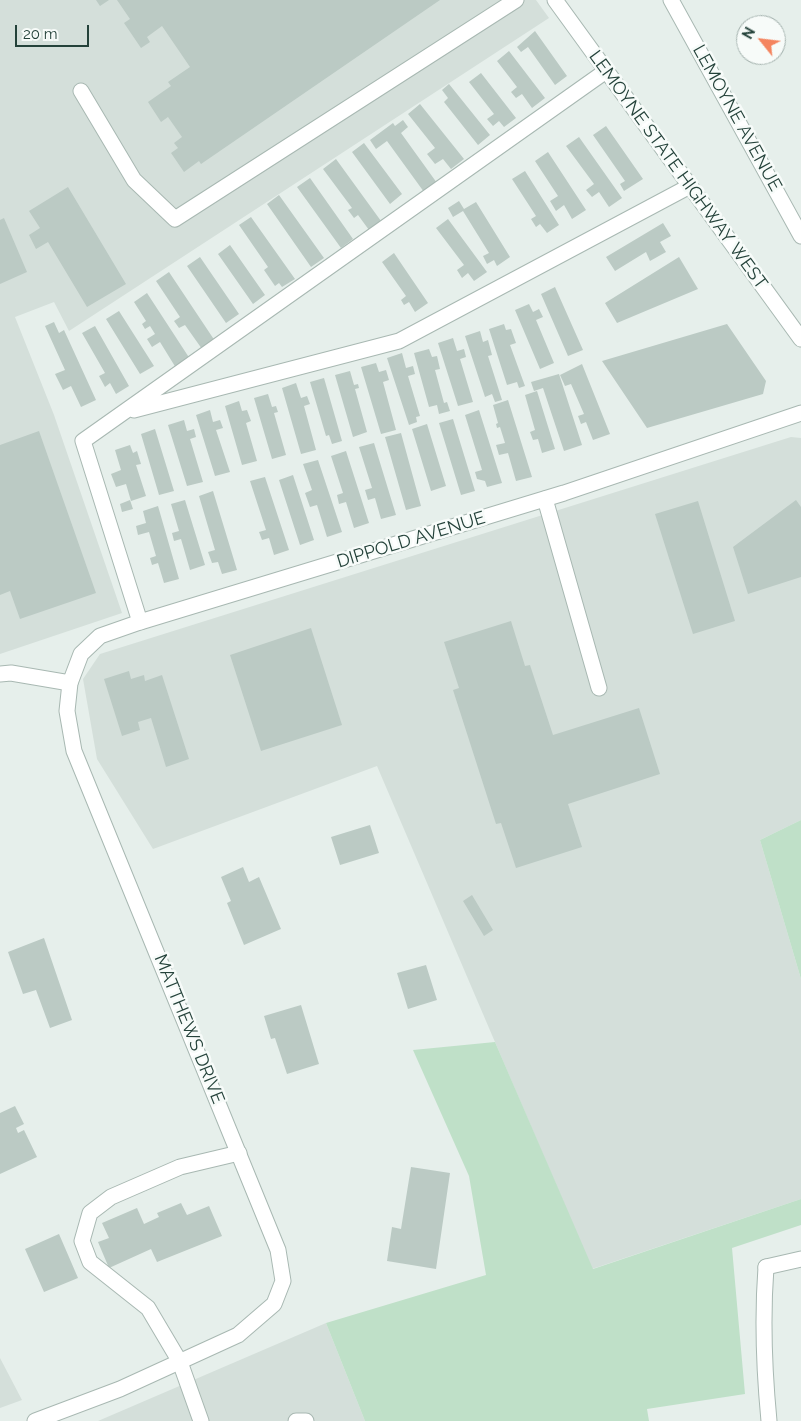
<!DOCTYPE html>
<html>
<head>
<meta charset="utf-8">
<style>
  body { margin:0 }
  #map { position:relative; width:801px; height:1421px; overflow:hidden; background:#e6efeb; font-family:Raleway,sans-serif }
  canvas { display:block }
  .north { position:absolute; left:736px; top:15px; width:50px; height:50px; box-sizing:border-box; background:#f7fbf9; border:1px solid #a3b1ad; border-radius:50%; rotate:299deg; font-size:14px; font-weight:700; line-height:20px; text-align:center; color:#24423a }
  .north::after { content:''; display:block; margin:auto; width:18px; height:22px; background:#f4845f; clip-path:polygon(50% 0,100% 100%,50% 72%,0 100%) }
  .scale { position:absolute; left:15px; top:25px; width:74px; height:22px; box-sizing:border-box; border:2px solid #24423a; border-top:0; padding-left:6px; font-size:15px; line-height:18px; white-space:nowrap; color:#24423a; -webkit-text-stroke:4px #f7fbf9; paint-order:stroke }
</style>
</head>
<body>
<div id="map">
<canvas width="801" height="1421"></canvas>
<div class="north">N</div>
<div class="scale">20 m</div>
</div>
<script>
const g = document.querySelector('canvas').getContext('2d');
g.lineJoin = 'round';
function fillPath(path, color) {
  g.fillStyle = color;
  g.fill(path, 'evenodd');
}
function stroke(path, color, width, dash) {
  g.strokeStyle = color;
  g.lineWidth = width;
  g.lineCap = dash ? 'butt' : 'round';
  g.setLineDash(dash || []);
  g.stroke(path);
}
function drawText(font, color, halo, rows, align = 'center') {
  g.font = font + ' Raleway,sans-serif';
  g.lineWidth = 5;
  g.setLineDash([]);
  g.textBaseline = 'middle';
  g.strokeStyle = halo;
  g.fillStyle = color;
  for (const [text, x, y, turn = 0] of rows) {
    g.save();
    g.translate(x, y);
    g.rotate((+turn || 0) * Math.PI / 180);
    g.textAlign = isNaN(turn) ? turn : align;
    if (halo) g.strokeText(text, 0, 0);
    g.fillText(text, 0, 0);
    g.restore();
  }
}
fillPath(new Path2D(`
  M0,0H536L549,18L69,331L54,302L15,317L54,415L122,613L0,654Z
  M791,437L801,438V820L760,840L801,979V1199L592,1269L377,766L153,849L97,759L83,679L100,654Z
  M326,1323L365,1421H98Z
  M0,1358L22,1400L0,1408Z`), '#d4dfda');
fillPath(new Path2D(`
  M801,820V979L760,840Z
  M495,1042L593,1269L801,1199V1225L732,1248L745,1394L647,1409L649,1421H365L326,1323L486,1275L469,1176L413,1050Z`), '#bfe0c8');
fillPath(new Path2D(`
  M96,0H109L100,6Z
  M117,0H440L201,164L199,161L184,172L171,153L178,148L174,143L182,137L168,117L161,122L148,102L171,86L168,82L190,67L162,26L147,37L150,42L141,48L124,23L130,19Z
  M535,31L567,76L555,85L528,47L521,52L517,47Z
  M509,51L545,98L532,108L522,94L516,98L511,92L517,87L497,61Z
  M481,73L516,118L504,127L499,121L493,126L487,119L494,114L469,82Z
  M449,84L490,135L478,145L444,102L448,98L442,90Z
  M420,104L464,159L451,169L443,159L435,164L427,154L435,148L408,114Z
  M403,120L408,127L401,133L437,183L424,192L387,141L376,149L370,140L393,123L395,126Z
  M606,126L643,179L624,191L620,184L625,181L593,135Z
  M579,137L622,198L609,207L599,192L592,197L586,190L594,184L566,146Z
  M364,143L402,194L390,204L352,152Z
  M548,152L586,210L572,219L564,205L556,211L550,201L558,196L535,161Z
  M336,159L381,221L369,230L358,215L354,218L348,210L352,208L323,169Z
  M525,171L559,225L547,233L540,224L536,227L531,219L536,216L512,179Z
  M310,178L353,239L341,248L297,187Z
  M68,187L126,284L87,307L48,242L36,249L29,235L40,228L29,211Z
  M279,195L324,258L311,267L267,204Z
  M459,201L464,209L476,202L510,257L497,266L494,260L487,264L483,256L489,253L463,211L453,217L448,208Z
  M251,217L295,279L282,287L279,283L275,286L264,270L268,267L239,225Z
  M4,218L27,272L0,284V220Z
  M448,219L487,272L474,281L468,273L462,278L457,270L464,265L436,228Z
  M663,223L671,236L660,242L666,252L650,261L646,252L615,271L606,257Z
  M230,245L265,295L253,304L218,254Z
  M394,253L428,303L415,312L409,302L404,305L401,300L406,296L382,262Z
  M200,257L239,314L226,323L187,266Z
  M679,257L698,289L617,323L605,303Z
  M169,272L215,341L202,349L185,325L179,328L174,321L180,317L156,281Z
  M555,287L583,350L568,356L541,294Z
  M147,293L190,359L176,368L160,342L152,347L147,339L155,334L150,326L145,329L142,324L146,321L134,302Z
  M529,304L533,312L539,309L543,317L536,320L554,363L540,369L515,310Z
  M119,311L154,366L140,374L106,319Z
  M54,322L59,333L64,330L96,400L81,407L71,386L63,390L55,374L65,370L45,326Z
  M504,324L506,330L511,329L516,343L510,345L525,386L519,388L517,382L507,385L489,329Z
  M727,324L766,381L763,394L647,428L602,361Z
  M95,326L129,386L116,394L110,383L105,387L99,376L105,373L82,333Z
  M480,331L483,342L488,340L492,355L488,356L502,400L495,402L492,394L485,397L465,336Z
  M453,338L457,351L464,349L466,357L460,359L473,402L458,406L438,343Z
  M429,349L432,357L437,356L440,369L435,370L444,403L447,402L450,411L439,414L437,405L429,407L414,353Z
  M402,353L406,368L413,366L415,374L408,376L420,416L416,417L417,422L409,425L387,358Z
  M376,363L379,372L386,370L389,380L383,382L396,430L381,434L361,367Z
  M582,364L610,434L593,440L586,422L581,424L578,416L584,414L571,384L565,386L560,375Z
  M350,371L354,385L358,384L359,388L355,389L367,432L353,437L335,375Z
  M559,374L582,445L564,451L543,388L534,391L531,382Z
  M324,378L342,441L332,444L329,435L326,436L310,382Z
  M296,383L301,398L307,396L310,404L304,406L316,450L301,454L282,388Z
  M537,391L555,449L542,453L538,439L533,440L530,432L535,430L525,395Z
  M268,394L272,407L276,406L278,412L274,413L286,455L272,459L254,398Z
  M508,400L532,477L516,481L508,453L499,455L496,445L505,443L500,427L497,428L496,424L498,423L493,405Z
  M239,401L242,411L247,410L251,421L246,423L257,461L242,465L225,406Z
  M210,410L213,422L220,420L223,428L216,430L230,472L215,476L196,415Z
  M479,410L502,483L487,487L485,481L477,479L475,472L482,470L465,415Z
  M453,419L475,491L461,495L439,423Z
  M184,420L187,431L194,429L196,437L190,439L203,482L187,486L168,425Z
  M427,424L446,486L431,491L412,429Z
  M155,429L174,491L159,495L141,434Z
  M39,431L96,593L20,619L10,591L0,595V445Z
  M401,433L421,506L406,510L385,437Z
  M374,443L396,515L381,519L375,498L368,500L365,490L372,488L359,447Z
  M130,445L133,453L137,451L141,464L136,465L146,496L131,501L126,484L116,487L111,474L121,470L115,450Z
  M346,451L369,523L354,528L346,502L339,504L337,495L343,493L331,456Z
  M318,460L342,532L327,537L317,505L310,507L305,493L312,490L303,464Z
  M293,475L314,540L300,545L279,480Z
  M265,477L289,550L274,555L269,538L262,540L259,532L266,530L250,481Z
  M213,491L237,570L222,574L218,562L212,563L208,552L215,550L199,496Z
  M130,500L133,509L122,512L120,504Z
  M185,500L205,565L190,570L181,539L174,541L172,533L179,531L171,504Z
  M796,500L801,507V577L748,594L733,547Z
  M698,501L735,621L693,634L655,514Z
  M158,506L179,579L164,583L158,563L152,565L150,558L156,556L149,532L138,535L136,526L146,523L143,511Z
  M511,621L525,666L530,665L553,735L639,708L660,774L568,804L582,847L516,868L501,823L496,824L453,690L459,688L444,642Z
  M311,628L342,725L261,751L230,655Z
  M129,671L131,679L144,675L145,681L162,675L189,759L166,767L151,718L138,722L140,730L122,736L104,679Z
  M370,825L379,853L340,865L331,837Z
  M243,867L249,882L259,877L281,929L244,945L227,903L231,901L221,877Z
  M472,895L493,930L484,936L463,901Z
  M44,938L72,1020L50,1028L36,990L23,994L8,952Z
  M426,965L437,1000L408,1009L397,973Z
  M301,1005L319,1064L287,1074L275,1038L271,1039L264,1016Z
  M15,1106L24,1124L16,1128L18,1133L24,1130L37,1157L0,1174V1113Z
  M411,1167L450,1173L436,1269L387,1261L392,1227L401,1229Z
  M181,1203L187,1215L209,1206L222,1236L157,1262L151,1249L109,1268L98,1242L109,1238L102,1223L137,1208L144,1224L159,1217L157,1213Z
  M59,1234L78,1278L44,1292L25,1249Z`), '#bbcac4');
const service = new Path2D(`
  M81,91L134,180L175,219L516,0
  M134,410L399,341L690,186
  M545,499L599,688
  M140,622L83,441L606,71
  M0,674L11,673L70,683
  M766,1267L801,1259
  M201,1421L180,1362L148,1308L90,1262L82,1241L90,1213L111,1197L180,1167L239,1153
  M296,1421H306`);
const minor = new Path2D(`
  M555,0L801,339
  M766,1267C762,1320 764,1369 769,1421
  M35,1421L120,1389L238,1335L274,1304L283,1281L278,1250L74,751L67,711L70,683L81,654L100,636L140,622L564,493L801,413`);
const tertiary = new Path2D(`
  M671,0L801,236`);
stroke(service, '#a8b8b2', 17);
stroke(minor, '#a8b8b2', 17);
stroke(tertiary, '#a8b8b2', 17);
stroke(service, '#fff', 15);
stroke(minor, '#fff', 15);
stroke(tertiary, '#fff', 15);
drawText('18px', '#24423a', '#f7fbf9', [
  ["LEMOYNE AVENUE",737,118,61],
  ["LEMOYNE STATE HIGHWAY WEST",678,170,54],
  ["DIPPOLD AVENUE",411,540,-17],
  ["MATTHEWS DRIVE",189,1029,68]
]);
</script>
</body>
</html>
